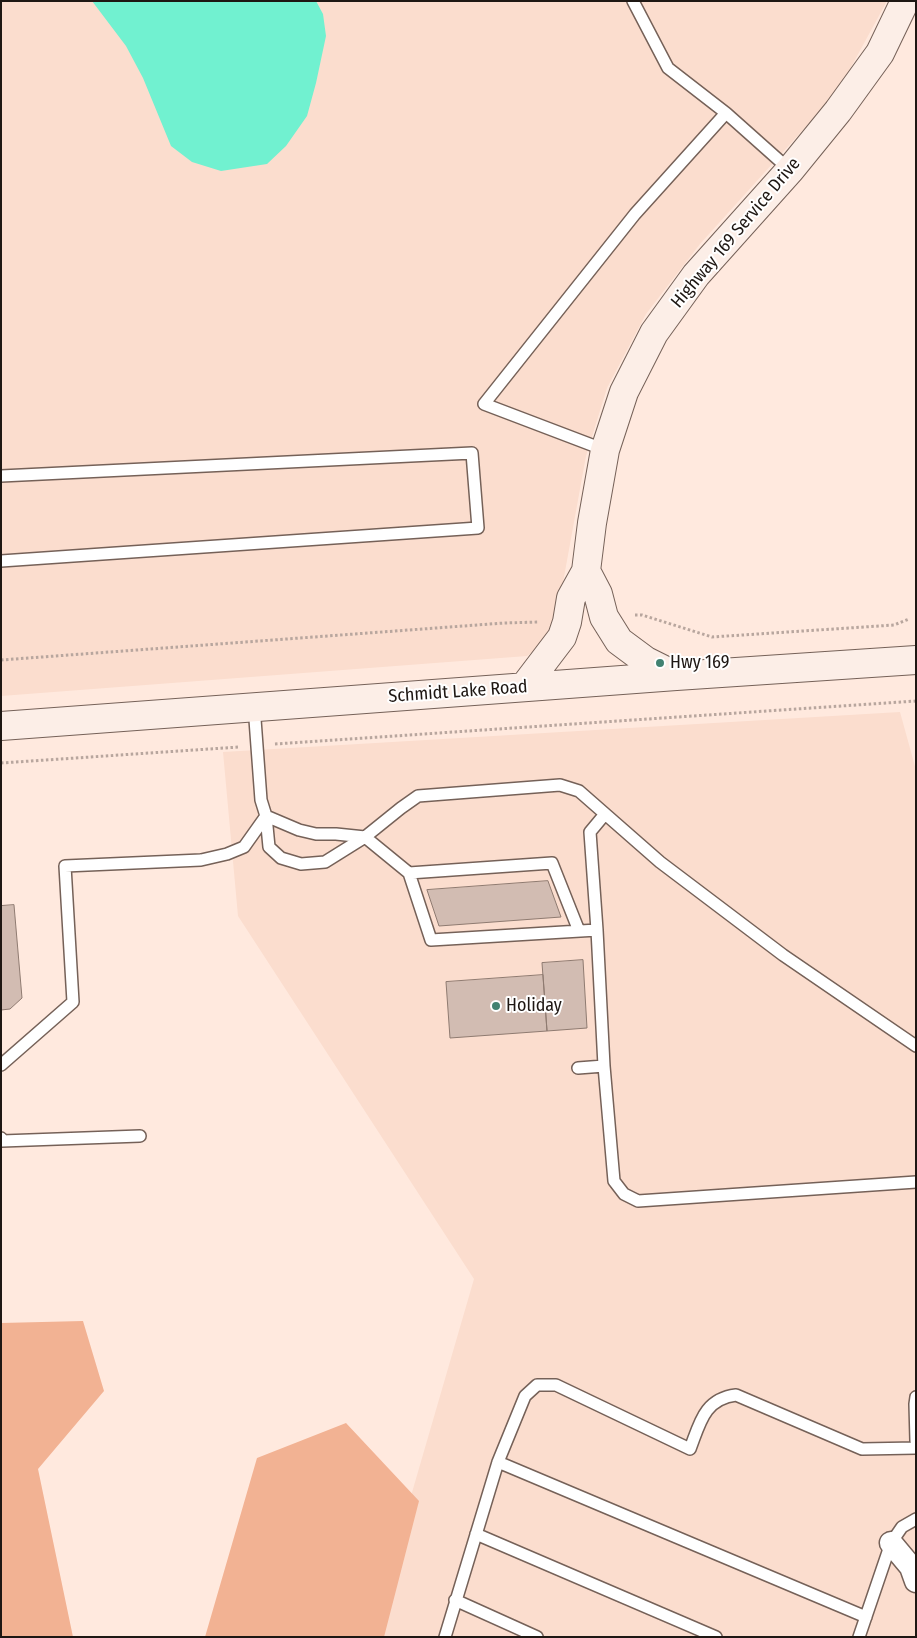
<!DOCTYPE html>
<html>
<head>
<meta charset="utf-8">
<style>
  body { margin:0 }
  #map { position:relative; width:917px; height:1638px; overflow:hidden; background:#ffe9de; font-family:"Fira Sans Condensed",sans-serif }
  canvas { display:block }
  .frame { position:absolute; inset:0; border:2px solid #1e1713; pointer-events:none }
</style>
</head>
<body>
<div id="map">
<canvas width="917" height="1638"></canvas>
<div class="frame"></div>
</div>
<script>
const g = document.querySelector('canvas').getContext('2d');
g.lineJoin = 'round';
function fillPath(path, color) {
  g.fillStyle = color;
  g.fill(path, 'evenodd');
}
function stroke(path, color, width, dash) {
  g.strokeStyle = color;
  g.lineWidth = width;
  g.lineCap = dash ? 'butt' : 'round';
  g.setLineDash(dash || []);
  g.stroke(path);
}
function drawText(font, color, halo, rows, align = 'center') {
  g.font = font + ' "Fira Sans Condensed",sans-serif';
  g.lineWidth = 4;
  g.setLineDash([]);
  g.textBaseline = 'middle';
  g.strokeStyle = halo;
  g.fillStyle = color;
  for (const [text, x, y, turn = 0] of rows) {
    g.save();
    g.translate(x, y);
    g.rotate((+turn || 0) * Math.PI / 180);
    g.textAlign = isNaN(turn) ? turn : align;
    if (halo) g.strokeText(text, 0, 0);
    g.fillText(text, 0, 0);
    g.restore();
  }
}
fillPath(new Path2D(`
  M1,1H887L838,91L700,244L646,314L607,388L586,456L554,632L543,644L527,656L1,696Z
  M900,712L916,770V1637H370L474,1279L238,916L223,752Z`), '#fbddce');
fillPath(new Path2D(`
  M83,1321L104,1391L38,1469L73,1637H1V1323Z
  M346,1423L419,1501L384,1637H205L257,1458Z`), '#f2b293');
fillPath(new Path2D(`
  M92,1H316L323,14L326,36L316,83L307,116L286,146L267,164L221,171L192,162L171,146L143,78L126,46Z`), '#71f1d0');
const building = new Path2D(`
  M548,881L561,917L439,926L427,890Z
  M14,905L22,998L10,1009L1,1010V906Z
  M583,960L587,1028L547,1031L542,963Z
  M543,975L547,1031L450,1038L446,982Z`);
fillPath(building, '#d2bcb2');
stroke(building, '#8f7b71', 1);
const lane = new Path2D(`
  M633,1L668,68L726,113L790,170
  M605,450L484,404L635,214L726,113
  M1,476L472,453L478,528L1,561
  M254,706L261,800L266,816L269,847L281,858L301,864L325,862L365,837L401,808L418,796L560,785L579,791L660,862L783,955L916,1046
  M266,816L299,830L316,834H336L365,837L409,873L431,940L597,930L604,1066L614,1181L624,1194L638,1201L916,1182
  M409,873L552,863L579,931
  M597,930L590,832L605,814
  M1,1065L73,1002L65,866L201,860L227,854L244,847L266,816
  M578,1068L604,1066
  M1,1138L2,1141L140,1136
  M916,1397L915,1404L916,1441
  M498,1462L866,1617
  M476,1534L716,1637
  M455,1600L537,1637
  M445,1637L498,1462L525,1396L537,1385H556L690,1449C700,1423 704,1399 736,1395L862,1449L916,1448
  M859,1637L891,1543L902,1527L916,1519`);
const street = new Path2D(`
  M891,1543L911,1567L916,1581`);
const secondary = new Path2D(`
  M586,571L598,594L604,617L619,641L646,661L676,676
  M524,687L562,637L567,622L571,598L586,571L592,523L605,450L624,392L654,333L696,275L790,170L838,111L880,53L905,1
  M1,726L676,676L916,660`);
stroke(lane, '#756158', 14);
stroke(street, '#756158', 25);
stroke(secondary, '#756158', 30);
stroke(new Path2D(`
  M635,615H642L712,637L894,625L909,619
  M1,660L504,623L539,622
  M275,744L916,701
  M1,763L239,747`), '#b8a69e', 3, [2.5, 2.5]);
stroke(lane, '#fff', 11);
stroke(street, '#fff', 22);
stroke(secondary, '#fceee7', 28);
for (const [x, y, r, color] of [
  [660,663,5,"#428271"],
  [496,1006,5,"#428271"]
]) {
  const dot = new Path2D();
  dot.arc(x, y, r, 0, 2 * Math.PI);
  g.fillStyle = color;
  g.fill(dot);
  stroke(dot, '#fff', 2);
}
drawText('18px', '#1e1713', '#fff', [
  ["Highway 169 Service Drive",736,233,-50],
  ["Schmidt Lake Road",458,692,-4]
]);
drawText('18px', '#1e1713', '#fff', [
  ["Hwy 169",670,663],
  ["Holiday",506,1006]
], 'left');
</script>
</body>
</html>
